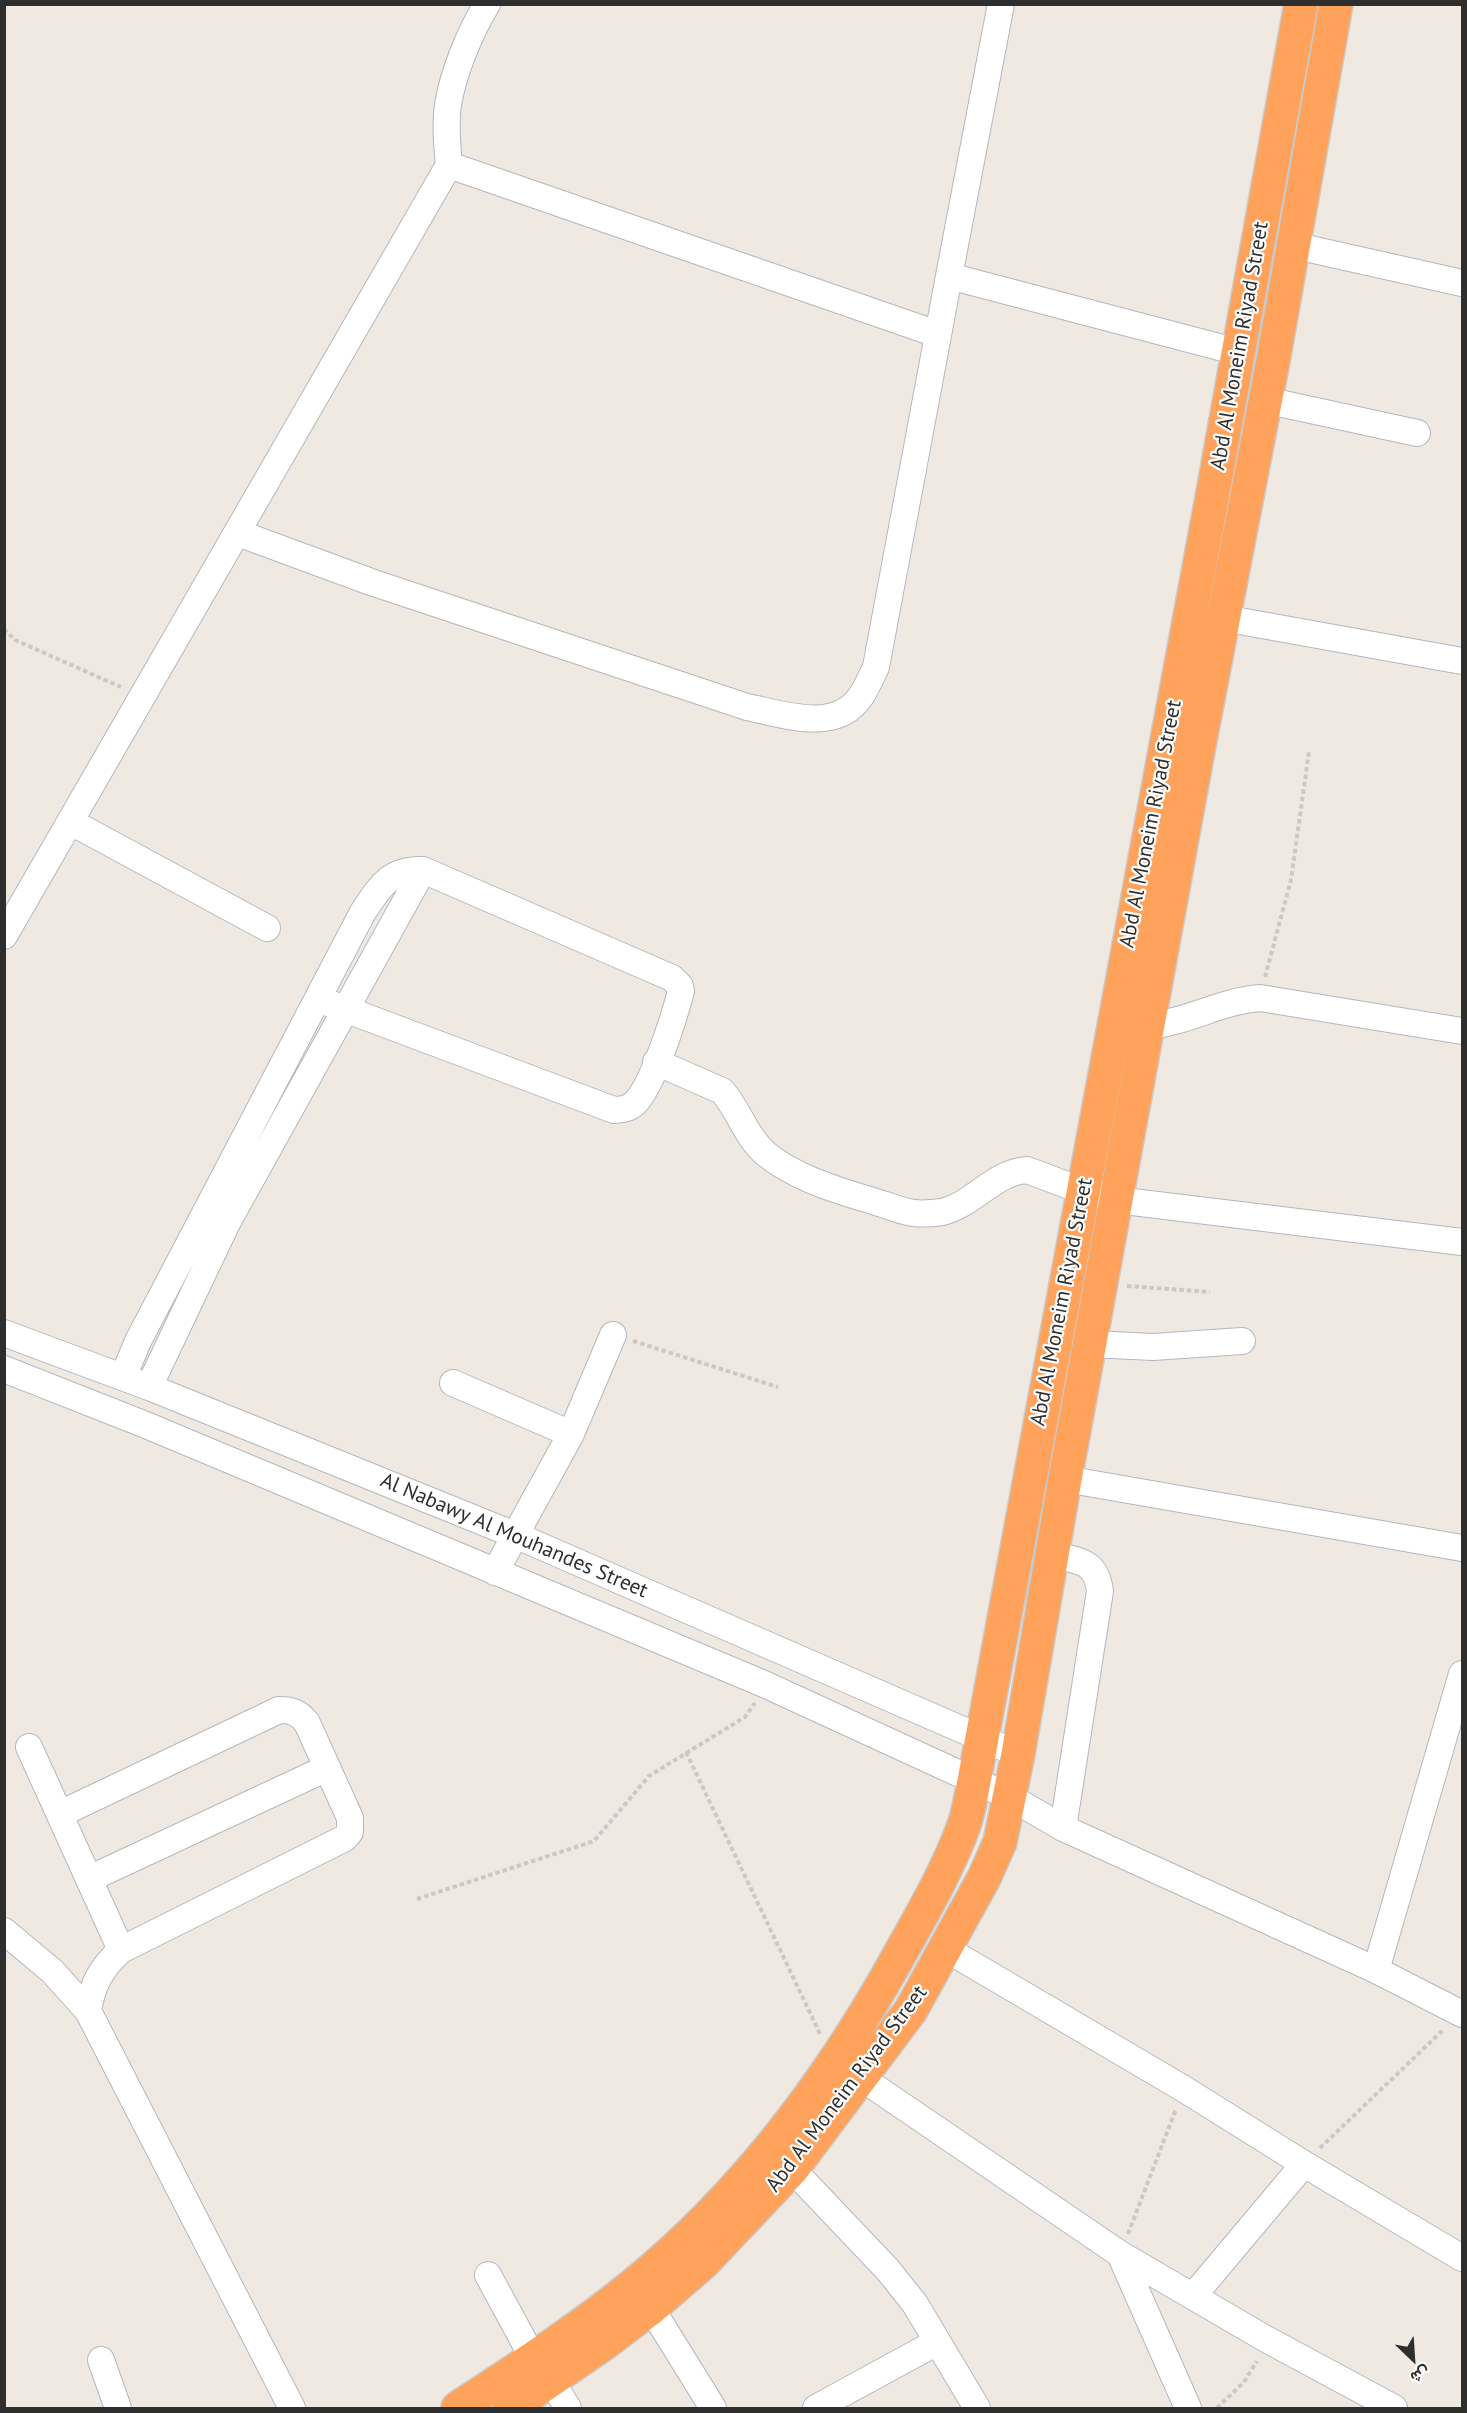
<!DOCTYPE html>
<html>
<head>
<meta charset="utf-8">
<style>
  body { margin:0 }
  #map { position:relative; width:1467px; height:2413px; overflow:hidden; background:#efe9e1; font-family:"PT Sans",Vazirmatn,sans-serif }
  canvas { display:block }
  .frame { position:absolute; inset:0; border:6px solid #2e2e2e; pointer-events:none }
  .north { position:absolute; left:1383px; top:2329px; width:60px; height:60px; -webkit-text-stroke:4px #fff; paint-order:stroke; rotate:155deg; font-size:16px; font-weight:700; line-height:24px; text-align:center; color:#2e2e2e }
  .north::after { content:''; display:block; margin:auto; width:21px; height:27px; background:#2e2e2e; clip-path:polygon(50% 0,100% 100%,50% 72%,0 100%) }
</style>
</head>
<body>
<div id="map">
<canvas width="1467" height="2413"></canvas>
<div class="frame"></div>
<div class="north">ش</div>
</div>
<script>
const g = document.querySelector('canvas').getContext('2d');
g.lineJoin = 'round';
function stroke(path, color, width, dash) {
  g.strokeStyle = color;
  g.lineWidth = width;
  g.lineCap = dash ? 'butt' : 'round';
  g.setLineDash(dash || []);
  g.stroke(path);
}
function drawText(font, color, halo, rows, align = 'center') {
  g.font = font + ' "PT Sans",sans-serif';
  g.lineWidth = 4.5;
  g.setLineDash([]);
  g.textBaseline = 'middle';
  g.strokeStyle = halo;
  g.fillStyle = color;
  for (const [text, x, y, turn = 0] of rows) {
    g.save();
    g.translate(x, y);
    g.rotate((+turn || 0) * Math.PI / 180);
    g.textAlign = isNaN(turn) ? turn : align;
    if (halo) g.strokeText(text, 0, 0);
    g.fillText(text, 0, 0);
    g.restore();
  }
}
const minor = new Path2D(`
  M1001,4L949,276L1238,352
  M449,165L937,334
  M1292,245L1462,283
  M1265,400L1417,433
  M238,533L371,582L747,707C783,714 836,734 861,696C867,687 871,677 876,667L949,276
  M1223,618L1462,661
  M71,822L267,928
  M4,936L449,165C447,145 445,124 448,105C453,73 470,32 487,4
  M1149,1026C1188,1022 1221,1001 1260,998L1462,1031
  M656,1062L722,1091C739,1110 746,1137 766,1154C798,1180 841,1191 879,1203C890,1206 903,1212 914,1213C922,1214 934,1213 942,1212C973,1205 994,1172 1027,1170L1083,1191L1116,1200L1462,1242
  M4,1333L149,1387L515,1535L1018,1754
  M1091,1344L1153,1347L1242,1341
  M4,1369L146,1425L764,1684L1010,1797L1063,1828L1376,1970L1462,2014
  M123,1377L138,1341L363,912C380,887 389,869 423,870L672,978L680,986L681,991C674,1018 653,1085 635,1103C629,1109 622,1110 614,1110L318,999
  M453,1383L571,1434
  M149,1387L227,1223L423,870
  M1065,1479L1462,1548
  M1053,1555C1079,1561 1096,1560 1100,1591L1063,1828
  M495,1572L571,1434L613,1335
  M29,1747L121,1950
  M60,1814L279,1710C291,1710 299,1712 307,1723L350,1818V1832L345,1838L121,1950C101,1968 92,1985 88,2011
  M89,1879L327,1768
  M4,1931L52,1971L88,2011L292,2408
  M946,1949L1184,2089L1304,2164L1462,2258
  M1376,1970L1462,1674
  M860,2077L1120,2254L1266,2339L1394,2408
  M792,2169L888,2270L915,2304L977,2408
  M1120,2254L1188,2408
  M488,2275L533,2358
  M1194,2295L1304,2164
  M651,2308L713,2408
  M101,2360L118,2408
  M551,2381L568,2408
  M816,2408L937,2342`);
const highway = new Path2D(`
  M458,2408C519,2368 580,2329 636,2283C743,2195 830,2080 897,1959C921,1916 947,1872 964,1825C969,1811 971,1796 974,1781L1212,498L1301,4
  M510,2408L602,2345L651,2308L704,2262L792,2169L911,2010L984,1878L1000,1842L1018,1754L1065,1479L1199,745L1273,361L1336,4`);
stroke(minor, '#b4b7c1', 28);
stroke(highway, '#c9c9c9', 36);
stroke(new Path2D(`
  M4,629L15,640L121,687
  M1265,977L1291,880L1309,751
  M1127,1286L1210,1292
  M633,1341L778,1387
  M686,1752L821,2036
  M417,1899L594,1841L649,1776L745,1717L755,1703
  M1320,2148L1443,2030
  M1128,2234L1176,2109
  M1217,2408L1244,2382L1257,2361`), '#c9c9c9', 4, [4.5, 3]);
stroke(minor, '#fff', 26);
stroke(highway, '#ffa35c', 33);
drawText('21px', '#2e2e2e', '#fff', [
  ["Abd Al Moneim Riyad Street",1240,346,-80],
  ["Abd Al Moneim Riyad Street",1151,824,-79],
  ["Abd Al Moneim Riyad Street",1062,1302,-79],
  ["Al Nabawy Al Mouhandes Street",514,1536,23],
  ["Abd Al Moneim Riyad Street",847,2089,-53]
]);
</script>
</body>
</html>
